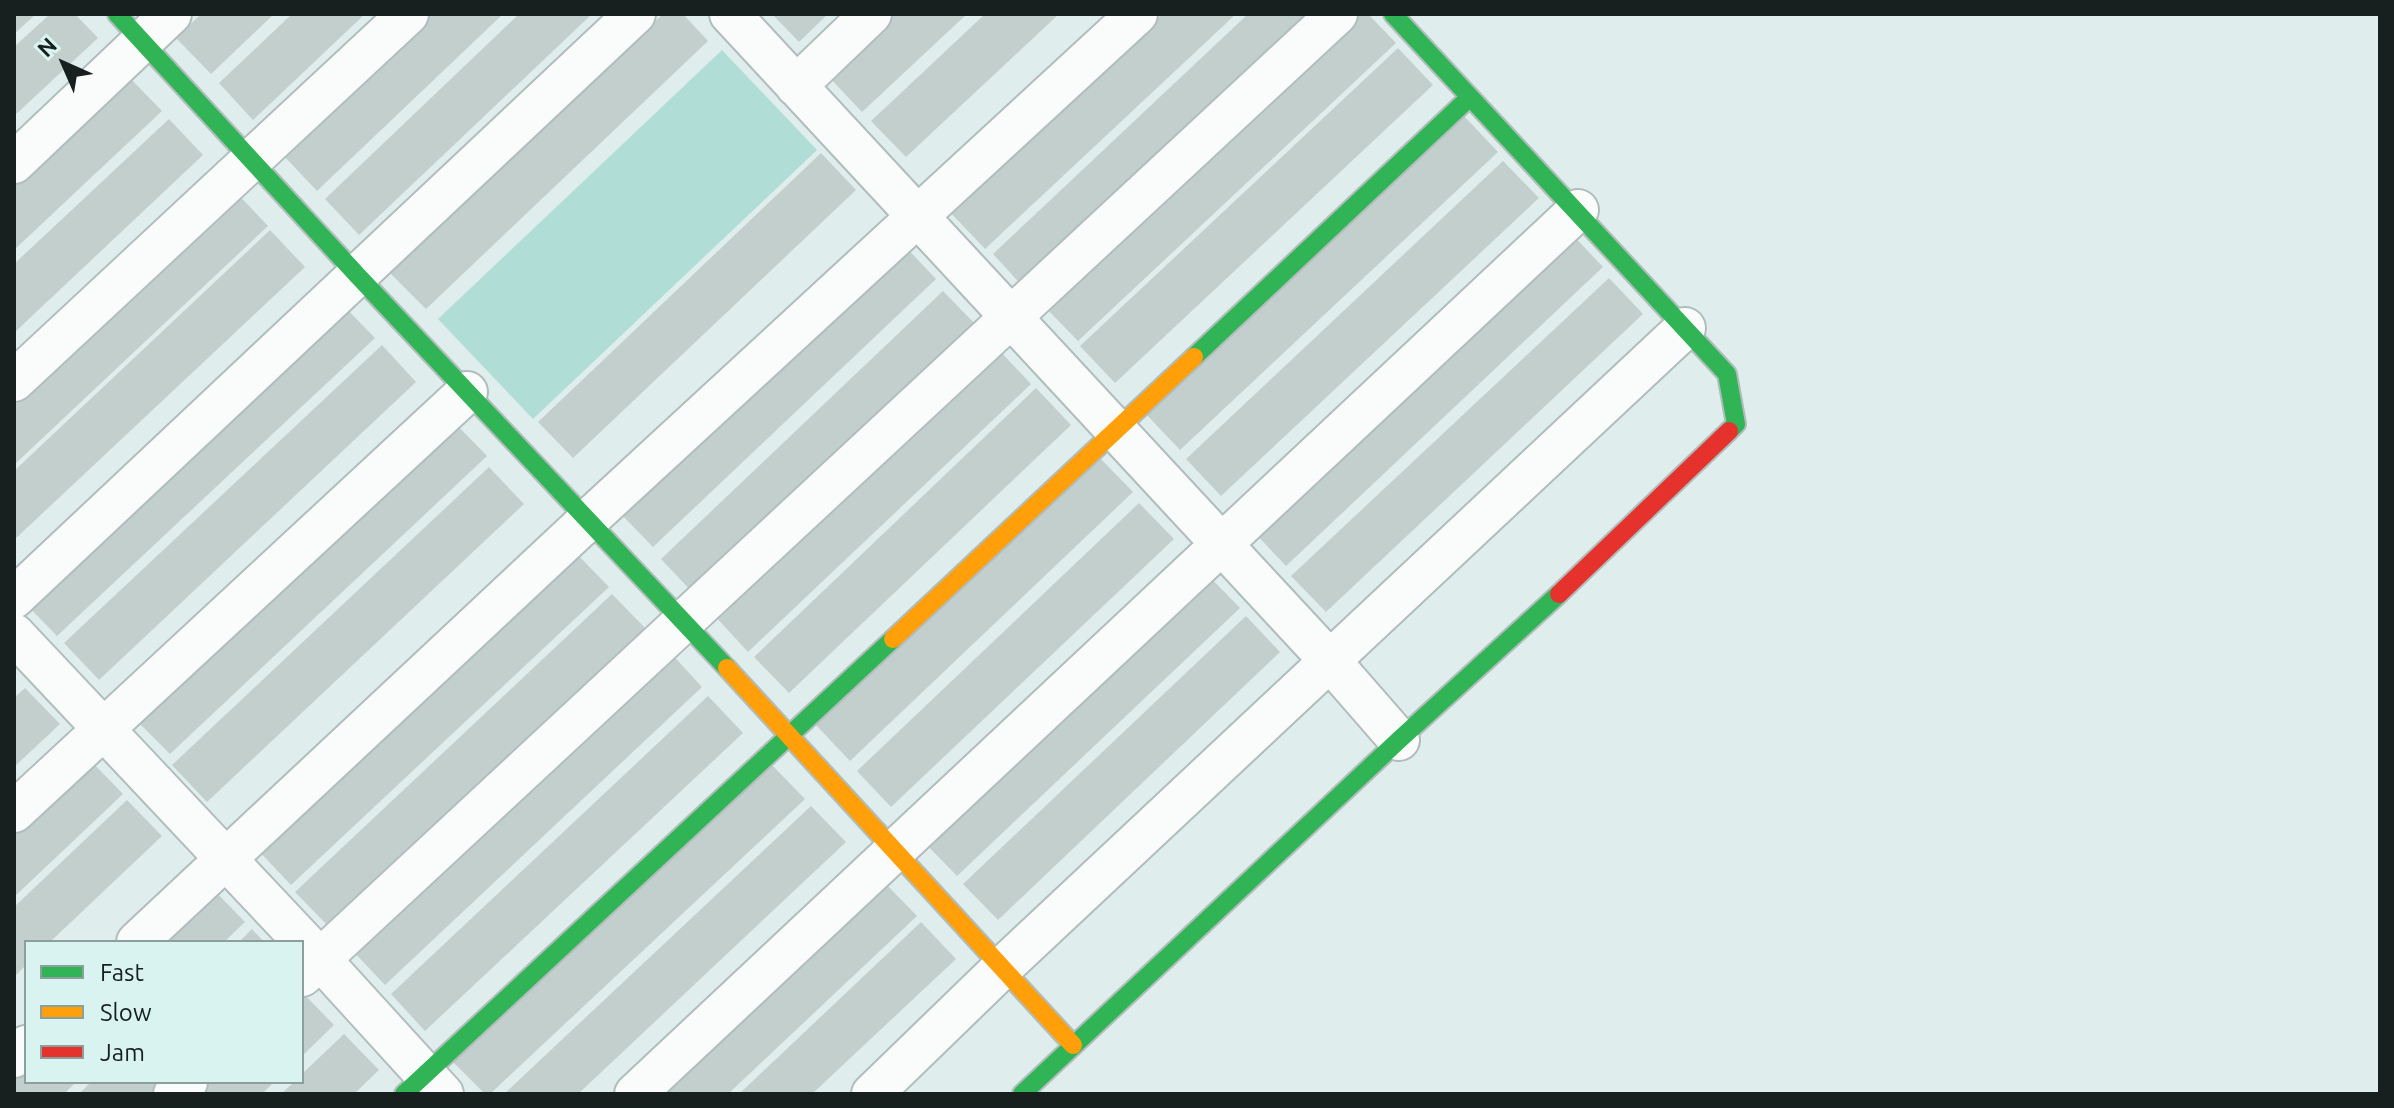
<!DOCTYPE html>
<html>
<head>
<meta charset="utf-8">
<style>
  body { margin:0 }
  #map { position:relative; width:2394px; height:1108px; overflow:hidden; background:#dfeeec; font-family:Ubuntu,sans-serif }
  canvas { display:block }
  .frame { position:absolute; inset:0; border:16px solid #17201f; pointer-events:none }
  .legend { position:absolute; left:24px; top:940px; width:280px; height:144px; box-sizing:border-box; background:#d9f4f0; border:2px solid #8b9f9c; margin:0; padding:10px 14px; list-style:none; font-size:24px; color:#17201f }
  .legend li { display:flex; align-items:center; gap:16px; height:40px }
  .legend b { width:40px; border:2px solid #8b9f9c }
  .north { position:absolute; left:24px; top:24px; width:80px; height:80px; -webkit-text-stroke:6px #d9f4f0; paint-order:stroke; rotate:315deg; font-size:22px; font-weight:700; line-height:32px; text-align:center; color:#17201f }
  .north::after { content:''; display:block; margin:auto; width:28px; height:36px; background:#17201f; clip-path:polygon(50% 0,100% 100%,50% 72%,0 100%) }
</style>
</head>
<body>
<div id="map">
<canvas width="2394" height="1108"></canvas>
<div class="frame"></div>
<ul class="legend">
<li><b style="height:10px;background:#30b455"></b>Fast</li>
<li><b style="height:10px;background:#ff9f0a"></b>Slow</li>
<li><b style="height:10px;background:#e5322d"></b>Jam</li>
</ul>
<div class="north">N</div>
</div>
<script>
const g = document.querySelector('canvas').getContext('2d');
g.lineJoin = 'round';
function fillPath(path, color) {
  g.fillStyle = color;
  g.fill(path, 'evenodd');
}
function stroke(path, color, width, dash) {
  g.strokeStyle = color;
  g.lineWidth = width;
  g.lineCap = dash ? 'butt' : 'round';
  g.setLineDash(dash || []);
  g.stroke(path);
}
fillPath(new Path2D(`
  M722,50L817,150L533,419L438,319Z`), '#b1ddd7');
fillPath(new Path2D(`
  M14,14H36L14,34Z
  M50,14H75L98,38L14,116V47Z
  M201,14H274L211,74L176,38Z
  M292,14H365L253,120L219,83Z
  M429,14H503L317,191L282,154Z
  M519,14H592L359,235L325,199Z
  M663,14H683L708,41L426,309L390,273Z
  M772,14H828L799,42Z
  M892,14H967L862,112L827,75Z
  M985,14H1059L906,157L871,121Z
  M1162,14H1236L985,249L950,212Z
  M1248,14H1322L1027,291L993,254Z
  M1353,14H1368L1396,43L1078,341L1043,305Z
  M1398,48L1433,85L1115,383L1080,346Z
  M127,75L162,111L14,250V181Z
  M1463,115L1498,152L1180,450L1145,413Z
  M169,119L203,155L14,333V264Z
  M821,153L856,190L573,458L538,422Z
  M1503,161L1539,198L1221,496L1186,459Z
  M234,190L268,226L14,465V396Z
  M270,230L305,267L14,540V471Z
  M1569,231L1603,267L1286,566L1251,529Z
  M901,242L936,279L653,547L618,511Z
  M1609,278L1643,314L1326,612L1291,576Z
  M943,291L978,327L696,596L661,559Z
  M340,302L375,338L57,636L22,600Z
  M382,345L416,382L99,680L64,643Z
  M996,347L1031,384L748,652L714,615Z
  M1036,388L1071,425L789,693L754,657Z
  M452,420L487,456L170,754L134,718Z
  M1098,456L1133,492L850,761L815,724Z
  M489,467L524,504L207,802L172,765Z
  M1139,503L1174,539L891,807L857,771Z
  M573,550L609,587L291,885L256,848Z
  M1205,572L1240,608L957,876L922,840Z
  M612,594L647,630L330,928L295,892Z
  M1246,616L1280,652L998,920L963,884Z
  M668,650L702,687L385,985L350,948Z
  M25,688L60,724L14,767V698Z
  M708,696L743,733L425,1031L391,994Z
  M88,758L123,794L14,897V828Z
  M770,763L805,799L490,1094H485L452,1061Z
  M127,800L162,836L50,942H26V965L14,977V907Z
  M811,806L846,842L578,1094H504Z
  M882,880L917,916L728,1094H654Z
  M210,886L245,922L224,942H151Z
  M921,922L956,959L812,1094H739Z
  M252,929L264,942H239Z
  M302,992L334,1025L302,1056Z
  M344,1034L379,1070L354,1094H281L294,1082H302V1074Z
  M26,1060V1082H76L64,1094H14V1072Z
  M91,1082H165L152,1094H79Z
  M201,1082H274L262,1094H189Z`), '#c2cfcd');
const street = new Path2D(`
  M730,14L1331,662L1399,740
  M796,86L871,14
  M14,163L171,14
  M14,381L408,14
  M14,598L635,14
  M14,634L320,959L443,1094
  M14,812L467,392
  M137,942L588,520L1137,14
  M302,976L1337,14
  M14,1057L26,1046
  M174,1094L187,1082
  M635,1094L1578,210
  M872,1094L1004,966L1685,328`);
const fast = new Path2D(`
  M117,14L358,276L727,668
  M1393,14L1727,374L1736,424L1729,431
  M1194,357L1470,97
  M404,1094L893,639
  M1022,1094L1399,740L1559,594`);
const slow = new Path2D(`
  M893,639L1194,357
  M727,668L1073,1045`);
const jam = new Path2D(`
  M1559,594L1729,431`);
stroke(street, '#b1bdbc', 44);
stroke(fast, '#b1bdbc', 22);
stroke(slow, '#b1bdbc', 22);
stroke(jam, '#b1bdbc', 22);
stroke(street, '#fafcfc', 40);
stroke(fast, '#30b455', 18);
stroke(slow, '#ff9f0a', 18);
stroke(jam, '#e5322d', 18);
</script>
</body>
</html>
